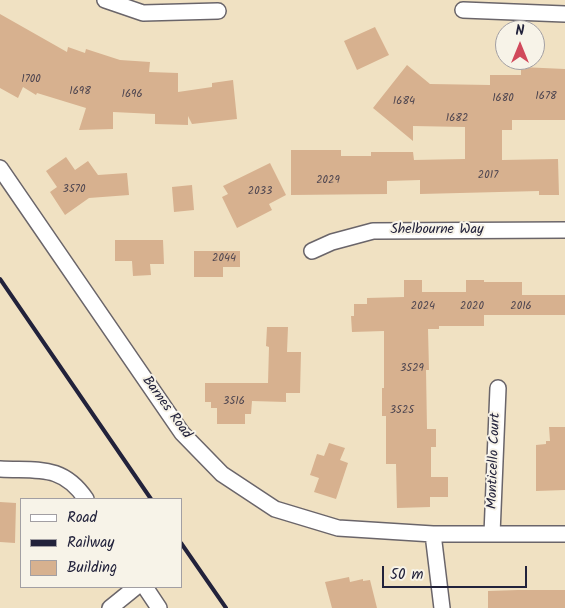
<!DOCTYPE html>
<html>
<head>
<meta charset="utf-8">
<style>
  body { margin:0 }
  #map { position:relative; width:565px; height:608px; overflow:hidden; background:#f0e1c2; font-family:Kalam,sans-serif }
  canvas { display:block }
  .legend { position:absolute; left:20px; top:498px; width:162px; height:90px; box-sizing:border-box; background:#f7f3e8; border:1px solid #a29fa3; margin:0; padding:6px 9px; list-style:none; font-size:15px; color:#22223b }
  .legend li { display:flex; align-items:center; gap:10px; height:25px }
  .legend b { width:25px; border:1px solid #a29fa3 }
  .north { position:absolute; left:495px; top:20px; width:50px; height:50px; box-sizing:border-box; background:#f7f3e8; border:1px solid #a29fa3; border-radius:50%; rotate:0deg; font-size:14px; font-weight:700; line-height:20px; text-align:center; color:#22223b }
  .north::after { content:''; display:block; margin:auto; width:18px; height:22px; background:#d1495b; clip-path:polygon(50% 0,100% 100%,50% 72%,0 100%) }
  .scale { position:absolute; left:382px; top:566px; width:145px; height:22px; box-sizing:border-box; border:2px solid #22223b; border-top:0; padding-left:6px; font-size:15px; line-height:18px; white-space:nowrap; color:#22223b; -webkit-text-stroke:4px #f7f3e8; paint-order:stroke }
</style>
</head>
<body>
<div id="map">
<canvas width="565" height="608"></canvas>
<ul class="legend">
<li><b style="height:6px;background:#fff"></b>Road</li>
<li><b style="height:6px;background:#22223b"></b>Railway</li>
<li><b style="height:14px;background:#d7b18f"></b>Building</li>
</ul>
<div class="north">N</div>
<div class="scale">50 m</div>
</div>
<script>
const g = document.querySelector('canvas').getContext('2d');
g.lineJoin = 'round';
function fillPath(path, color) {
  g.fillStyle = color;
  g.fill(path, 'evenodd');
}
function stroke(path, color, width, dash) {
  g.strokeStyle = color;
  g.lineWidth = width;
  g.lineCap = dash ? 'butt' : 'round';
  g.setLineDash(dash || []);
  g.stroke(path);
}
function drawText(font, color, halo, rows, align = 'center') {
  g.font = font + ' Kalam,sans-serif';
  g.lineWidth = 4;
  g.setLineDash([]);
  g.textBaseline = 'middle';
  g.strokeStyle = halo;
  g.fillStyle = color;
  for (const [text, x, y, turn = 0] of rows) {
    g.save();
    g.translate(x, y);
    g.rotate((+turn || 0) * Math.PI / 180);
    g.textAlign = isNaN(turn) ? turn : align;
    if (halo) g.strokeText(text, 0, 0);
    g.fillText(text, 0, 0);
    g.restore();
  }
}
fillPath(new Path2D(`
  M0,14L67,52L68,47L85,53L86,49L120,60L150,62L149,72L178,73V92L212,87V83L233,80L237,119L192,124L188,116V125L155,124V114L113,112V129L79,130L86,108L37,93L36,95L23,87L18,98L0,88Z
  M375,27L389,55L357,70L344,41Z
  M407,65L430,84L490,85V75H521V67L565,69V120H512V130H502V160L558,159L559,195H539V191L420,194V180L387,181V194L291,195V150H341V156H371V152H413L414,160L465,159V127L413,126V141L373,108Z
  M66,157L75,170L88,161L98,175L127,173L129,195L89,198L65,215L50,192L57,187L46,171Z
  M270,163L286,195L269,204L272,210L237,228L222,197L228,194L223,186Z
  M192,185L194,210L174,212L172,187Z
  M115,240H163L164,264H150L151,275L133,276L132,261H115Z
  M194,251H240V267H223V277H194Z
  M404,280H422V292H466V280H484V282H522V295H565V315H484V326H439V329H428L429,370H426L427,429H436V447H431V477H448V497H430V507L397,508L396,464H386V416H382V388H384V331L352,332L351,316H354V304H367V298L404,297Z
  M267,327H288L287,352H301L300,393H286V402L252,401L251,414H245V424H217V408H211V402H205V383H268L269,347L266,346Z
  M549,427H565V490L536,491V445L546,444V441H550Z
  M329,443L345,448L340,460L348,463L336,499L314,492L319,478L310,475L317,454L324,456Z
  M0,502L16,503L15,543L0,542Z
  M349,577L350,582L363,579V581L370,580L377,608H332L325,582Z
  M518,590H565V608H488V591Z`), '#d7b18f');
const street = new Path2D(`
  M105,0L143,13L218,11
  M463,10L565,14
  M0,168L182,433L222,474L275,509L338,528L433,534H565
  M312,251L332,242L373,231L565,230
  M0,469C38,471 62,464 86,499
  M433,534L442,608
  M492,534L498,388
  M145,587L159,608
  M110,608L136,587`);
stroke(street, '#6a656a', 18);
stroke(street, '#fff', 15);
stroke(new Path2D(`
  M0,279L151,499
  M181,543L226,608`), '#22223b', 4);
drawText('11px', '#4f4650', null, [
  ["1700",31,80],
  ["1698",80,92],
  ["1696",132,95],
  ["1678",546,97],
  ["1680",503,99],
  ["1684",404,102],
  ["1682",457,119],
  ["2017",488,176],
  ["2029",328,181],
  ["3570",74,190],
  ["2033",260,192],
  ["2044",224,259],
  ["2024",423,307],
  ["2020",472,307],
  ["2016",521,307],
  ["3529",412,369],
  ["3516",234,402],
  ["3525",402,411]
]);
drawText('14px', '#22223b', '#f7f3e8', [
  ["Shelbourne Way",437,231],
  ["Barnes Road",166,408,54],
  ["Monticello Court",495,461,-88]
]);
</script>
</body>
</html>
